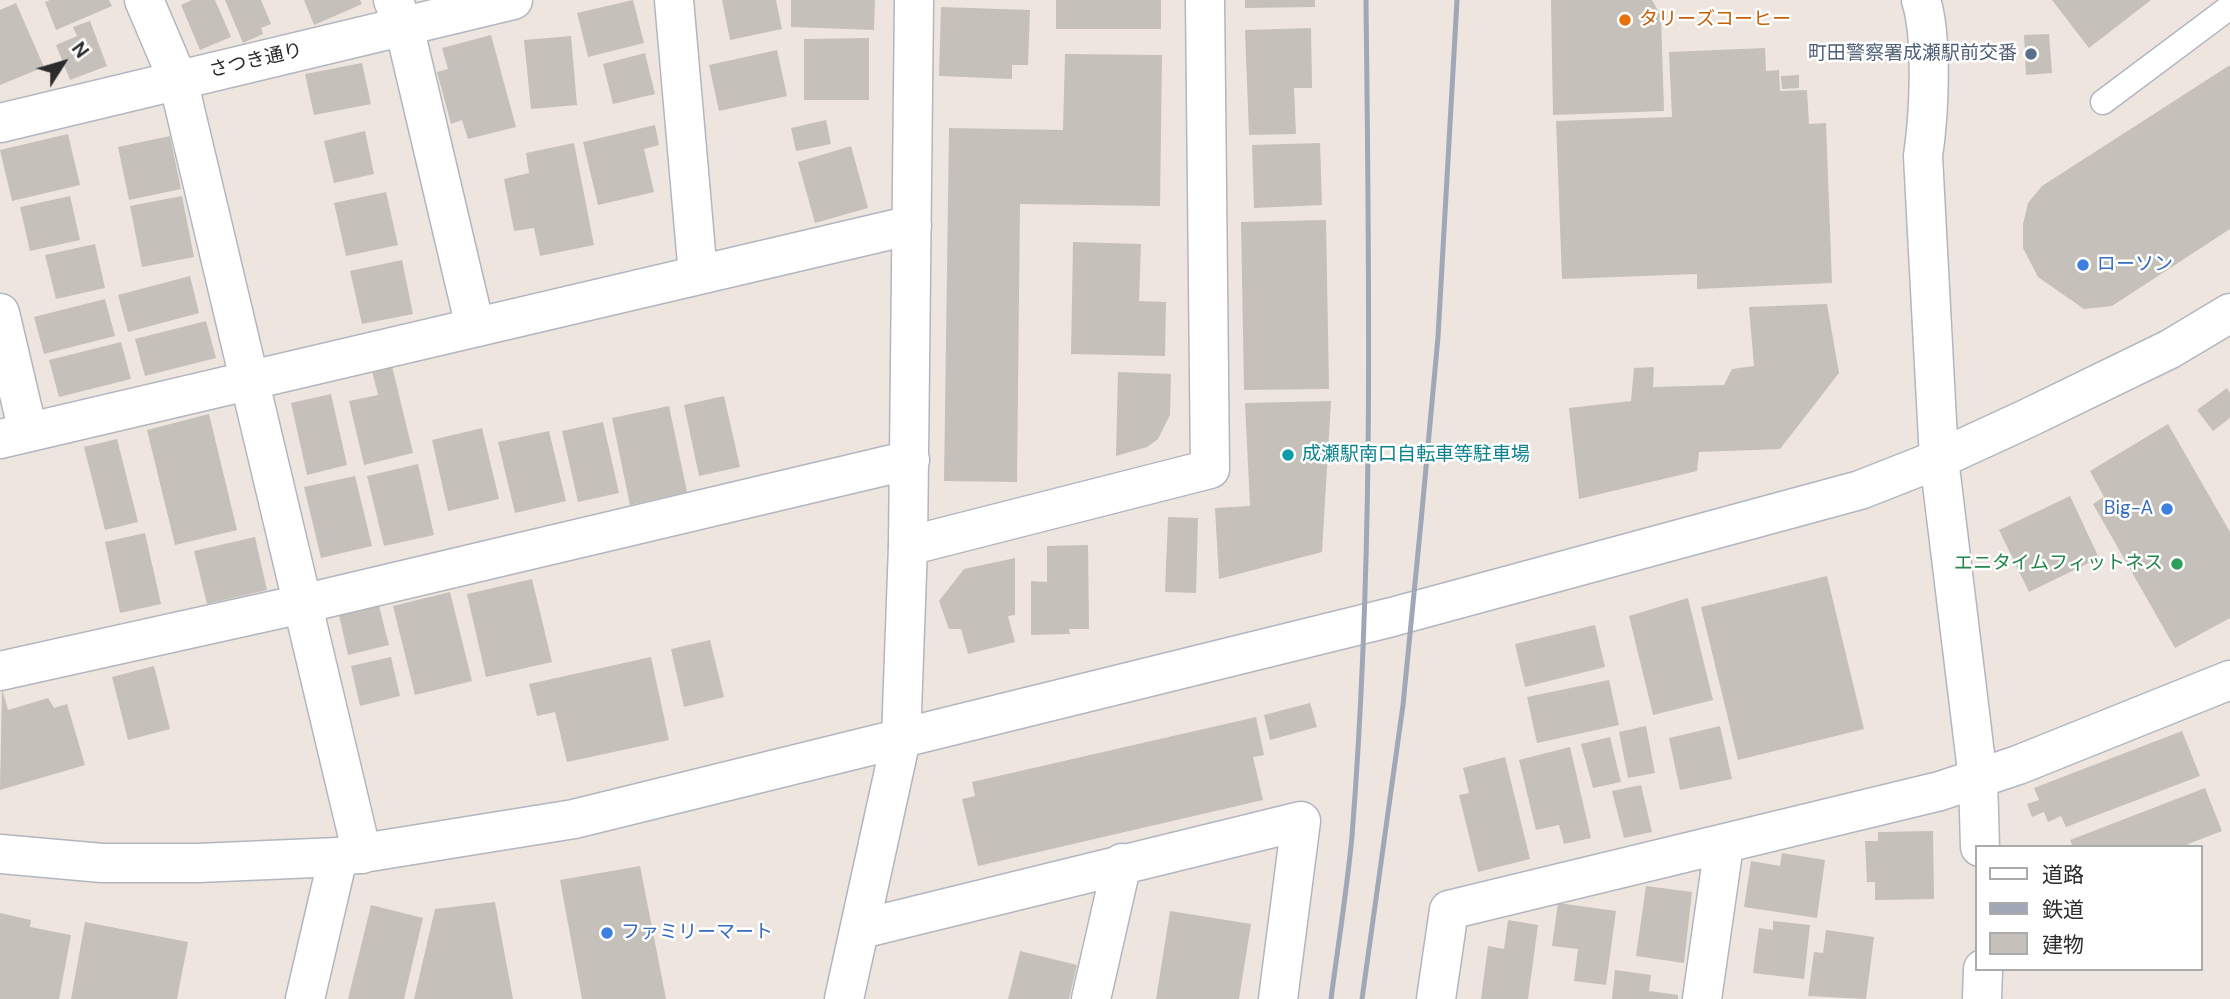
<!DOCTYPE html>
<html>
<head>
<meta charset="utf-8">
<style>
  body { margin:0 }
  #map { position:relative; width:2230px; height:999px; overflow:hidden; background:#eee5de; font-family:"DM Sans","Noto Sans JP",sans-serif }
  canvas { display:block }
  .legend { position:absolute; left:1975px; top:845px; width:228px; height:126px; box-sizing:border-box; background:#fff; border:2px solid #ababab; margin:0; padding:9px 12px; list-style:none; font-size:21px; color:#2c2c2c }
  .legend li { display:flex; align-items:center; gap:14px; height:35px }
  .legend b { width:35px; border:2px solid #ababab }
  .north { position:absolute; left:28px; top:28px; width:70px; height:70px; -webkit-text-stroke:5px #fff; paint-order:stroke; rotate:53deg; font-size:19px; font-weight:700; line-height:28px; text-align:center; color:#2c2c2c }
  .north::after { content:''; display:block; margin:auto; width:24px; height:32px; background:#2c2c2c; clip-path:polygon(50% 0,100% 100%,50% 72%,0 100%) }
</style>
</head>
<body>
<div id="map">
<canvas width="2230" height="999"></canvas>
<ul class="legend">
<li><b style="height:9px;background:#fff"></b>道路</li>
<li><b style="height:9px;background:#a0a7b7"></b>鉄道</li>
<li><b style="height:19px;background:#c6c0ba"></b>建物</li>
</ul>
<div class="north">N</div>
</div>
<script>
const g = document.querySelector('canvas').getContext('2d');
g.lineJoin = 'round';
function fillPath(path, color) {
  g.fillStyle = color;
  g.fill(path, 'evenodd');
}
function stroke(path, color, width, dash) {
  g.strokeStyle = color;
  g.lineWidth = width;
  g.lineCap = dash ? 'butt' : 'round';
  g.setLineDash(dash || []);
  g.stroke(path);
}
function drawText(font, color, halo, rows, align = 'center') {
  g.font = font + ' "DM Sans","Noto Sans JP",sans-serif';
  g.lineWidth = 5;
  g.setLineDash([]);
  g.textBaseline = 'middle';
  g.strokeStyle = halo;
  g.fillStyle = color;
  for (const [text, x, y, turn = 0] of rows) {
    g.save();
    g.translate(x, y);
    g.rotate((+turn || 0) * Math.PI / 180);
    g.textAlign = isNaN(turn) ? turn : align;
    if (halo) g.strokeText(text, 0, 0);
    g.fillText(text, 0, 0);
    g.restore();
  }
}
fillPath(new Path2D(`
  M50,0H109L112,6L56,30L45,2Z
  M192,0H215L231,37L200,50L181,5Z
  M225,0H261L271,24L261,28L263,34L243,43Z
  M304,0H360L362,4L314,25Z
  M633,0L644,43L588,57L577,13Z
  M722,0H776L782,29L730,40Z
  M791,0H875L874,30L791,27Z
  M1056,0H1161V29H1056Z
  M1245,0H1315V7L1245,8Z
  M1551,0H1652L1661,16L1664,111L1553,115Z
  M2052,0H2151L2089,48Z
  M16,3L44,67L0,85V10Z
  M941,7L1030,10L1028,65H1012V79L939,76Z
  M90,21L107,66L70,80L56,45L77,36L73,27Z
  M1311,28L1312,88H1294L1296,134L1249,135L1245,30Z
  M2049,34L2052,73L2026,75L2024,35Z
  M491,35L516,127L468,139L462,120L451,124L437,72L448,69L442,48Z
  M571,36L577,105L531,109L524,40Z
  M869,38V100H804V39Z
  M1765,48L1766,71L1779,70L1780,91L1807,90L1809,124L1826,123L1832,283L1697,289V274L1562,279L1556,121L1672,117L1669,52Z
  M777,50L787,96L719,111L709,65Z
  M645,53L655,94L613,104L603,64Z
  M1065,54L1162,55L1160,206L1020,204L1017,482L944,481L949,128L1063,130Z
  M362,63L371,104L314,115L305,74Z
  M2230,65V229L2112,306L2084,309L2038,277L2023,248V224L2028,203L2042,186Z
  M1799,75V88L1782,89L1781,76Z
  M826,120L831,144L796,151L791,128Z
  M655,125L659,145L644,149L654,192L598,205L583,142Z
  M365,131L374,174L334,183L324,141Z
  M68,134L80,185L12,201L0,150Z
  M170,136L181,189L129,200L118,147Z
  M574,143L594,245L540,256L534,228L514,231L504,179L529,173L526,153Z
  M1320,143L1322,205L1254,208L1252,145Z
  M851,146L868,208L815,223L798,162Z
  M386,192L398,245L346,256L334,203Z
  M70,196L80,240L30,251L20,207Z
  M182,196L194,257L142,267L130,206Z
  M1326,220L1329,389L1244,390L1241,222Z
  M1073,242L1141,244L1139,301L1166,302L1165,356L1071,354Z
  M95,244L105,288L56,299L45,255Z
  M402,260L413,314L362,324L350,271Z
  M190,276L199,313L128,332L118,295Z
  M105,299L115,336L44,354L34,317Z
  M1827,304L1839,373L1780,449L1699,452L1697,471L1579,499L1569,408L1631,401L1634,368L1654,367L1653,387L1724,385L1732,369L1754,366L1749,307Z
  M206,321L216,358L145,376L135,339Z
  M121,342L131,379L59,397L49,360Z
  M392,366L413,453L364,465L349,401L378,395L372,371Z
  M1118,372L1171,374L1170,415L1158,439L1147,447L1116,456Z
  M2227,388L2230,393V418L2213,431L2197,410Z
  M331,394L347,465L307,475L291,403Z
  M724,396L740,467L699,476L684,405Z
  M1331,401L1322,552L1219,579L1215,508L1250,506L1245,403Z
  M669,406L687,492L630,505L612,418Z
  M209,414L237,530L175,545L147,430Z
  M603,422L619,493L578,502L562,431Z
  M2168,424L2230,532V618L2175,648L2093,504L2104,497L2090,471Z
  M482,428L499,499L448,511L432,440Z
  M549,431L566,501L515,513L498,442Z
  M117,439L138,522L105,530L84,447Z
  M418,464L434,535L384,546L367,476Z
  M355,476L372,546L321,558L304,487Z
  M2070,496L2099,558L2029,592L1999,530Z
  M1168,517L1198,518L1196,593L1165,592Z
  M145,533L161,604L120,613L105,542Z
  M255,537L267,590L207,604L194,551Z
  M1088,545L1089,629H1069L1070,634L1031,635V581L1047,582V546Z
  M1015,558V615L1008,616L1015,642L968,654L961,629H949L939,601L964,569Z
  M1827,576L1864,729L1738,760L1701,607Z
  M532,579L552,662L486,677L467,594Z
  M450,592L472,681L415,695L393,606Z
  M1688,598L1713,700L1653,715L1629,616Z
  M379,606L389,645L348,655L339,615Z
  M1595,625L1605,667L1525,687L1515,644Z
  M710,640L724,697L684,707L671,649Z
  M391,657L400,696L360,706L351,666Z
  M651,657L669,740L567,762L555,712L537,716L529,684Z
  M154,666L170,729L128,740L112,677Z
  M1609,680L1619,725L1537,743L1527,697Z
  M2,689L8,710L48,698L54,708L67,704L85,765L0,790Z
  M1310,703L1317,727L1270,740L1264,715Z
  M1256,717L1264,755L1253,757L1263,800L978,866L962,799L975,796L972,782Z
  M1646,726L1655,773L1628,778L1619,732Z
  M1720,726L1732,779L1680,790L1669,738Z
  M2182,731L2200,776L2066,827L2061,816L2048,822L2044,812L2032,817L2027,804L2039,800L2034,788Z
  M1610,737L1621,782L1593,788L1581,744Z
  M1570,747L1591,838L1564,844L1559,825L1536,830L1519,760Z
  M1505,757L1530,859L1478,872L1459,795L1469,793L1463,768Z
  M1641,785L1652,832L1624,838L1612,791Z
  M2205,788L2222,831L2188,844L2189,847H2073L2070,840Z
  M1933,831L1934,899L1875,900V882H1867L1865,841H1878V832Z
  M1782,853L1825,860L1817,918L1744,907L1751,861L1780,866Z
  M640,866L666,999H582L560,880Z
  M1646,886L1692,892L1684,963L1636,956Z
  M495,902L513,999H414L435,909Z
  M1558,903L1616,911L1606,985L1574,981L1578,949L1552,946Z
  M371,905L423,918L404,999H348Z
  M1170,911L1251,924L1239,999H1156Z
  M0,913L31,920L30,927L71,935L59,999H0Z
  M1508,920L1538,925L1528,999H1481L1488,946L1504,949Z
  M1773,921L1810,925L1804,979L1753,973L1759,928L1773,930Z
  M85,922L188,942L177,999H71Z
  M1826,930L1874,937L1866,999L1808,996L1814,952L1823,953Z
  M1020,951L1077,965L1069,999H1008Z
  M1615,970L1651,975L1649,991L1678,995V999H1612Z`), '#c6c0ba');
const lane = new Path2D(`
  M2103,102L2230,7`);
const street = new Path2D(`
  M144,0L178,80L362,854
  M393,0L404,26L475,327
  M674,0L698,275
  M0,123L513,0
  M0,313L28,432
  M0,439L912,225
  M0,671L302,604L910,460
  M861,929L1301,821L1278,999
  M305,999L338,857
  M844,999L901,739L908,546L914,0
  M1091,999L1122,863
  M1436,999L1449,910L1940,791L2018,765L2230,680
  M1702,999L1724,845`);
const secondary = new Path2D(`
  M1921,0C1933,38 1929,116 1923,156L1939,459L1978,779L1980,847
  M908,546L1210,469L1205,0
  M0,854L102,863H198L338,857L574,819L1392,617L1860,490L1939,459L2028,418L2170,349L2230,313
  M1982,999L1983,969`);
stroke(lane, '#b2b6c0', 27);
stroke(street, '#b2b6c0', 41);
stroke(secondary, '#b2b6c0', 41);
stroke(lane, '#fff', 24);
stroke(street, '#fff', 38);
stroke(secondary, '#fff', 38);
stroke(new Path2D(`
  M1331,999C1338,945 1347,890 1352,836C1374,558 1369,279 1366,0
  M1362,999L1403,705L1421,522L1438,337L1457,0`), '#a0a7b7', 5);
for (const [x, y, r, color] of [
  [1625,20,7,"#e8710a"],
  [2031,54,7,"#5c6f8a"],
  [2083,265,7,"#3f7fe0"],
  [1288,455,7,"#0f9aa8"],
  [2167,509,7,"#3f7fe0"],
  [2177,564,7,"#2e9e5b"],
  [607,933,7,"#3f7fe0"]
]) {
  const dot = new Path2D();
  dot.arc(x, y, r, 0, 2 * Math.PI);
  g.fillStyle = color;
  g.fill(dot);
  stroke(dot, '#fff', 2.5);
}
drawText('19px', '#c56008', '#fff', [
  ["タリーズコーヒー",1639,20]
], 'left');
drawText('19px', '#4e5e75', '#fff', [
  ["町田警察署成瀬駅前交番",2017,54]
], 'right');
drawText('19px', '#2c2c2c', '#fff', [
  ["さつき通り",256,61,-13]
]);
drawText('19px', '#366cbe', '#fff', [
  ["ローソン",2097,265],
  ["Big-A",2153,509,"right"],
  ["ファミリーマート",621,933]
], 'left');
drawText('19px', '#0d838f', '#fff', [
  ["成瀬駅南口自転車等駐車場",1302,455]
], 'left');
drawText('19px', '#27864d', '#fff', [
  ["エニタイムフィットネス",2163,564]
], 'right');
</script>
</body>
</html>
